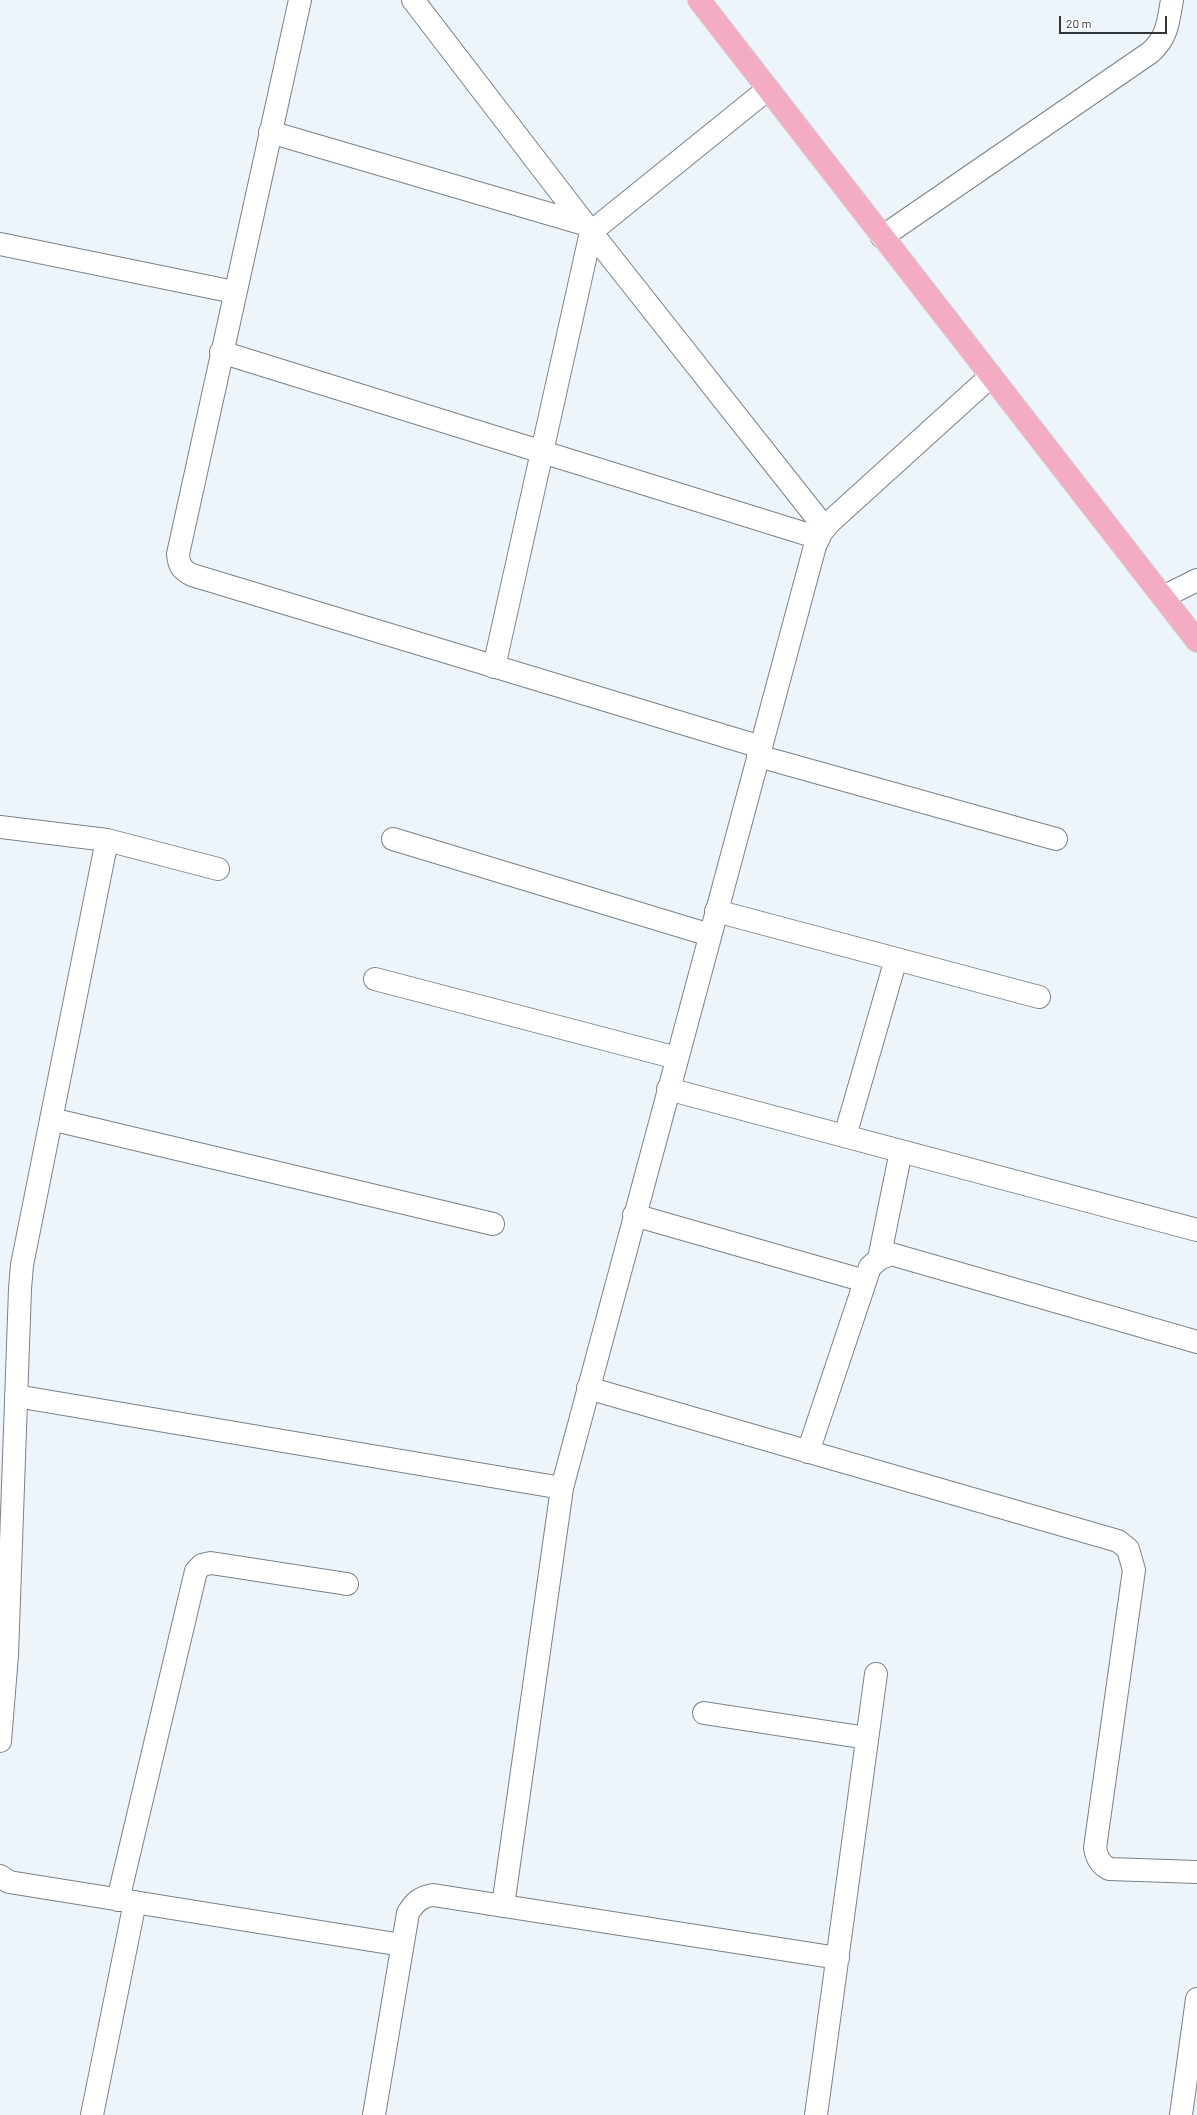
<!DOCTYPE html>
<html>
<head>
<meta charset="utf-8">
<style>
  body { margin:0 }
  #map { position:relative; width:1197px; height:2115px; overflow:hidden; background:#edf5fb; font-family:Barlow,sans-serif }
  canvas { display:block }
  .scale { position:absolute; left:1059px; top:16px; width:108px; height:18px; box-sizing:border-box; border:2px solid #333638; border-top:0; padding-left:5px; font-size:12px; line-height:14px; white-space:nowrap; color:#333638; -webkit-text-stroke:3px #fff; paint-order:stroke }
</style>
</head>
<body>
<div id="map">
<canvas width="1197" height="2115"></canvas>
<div class="scale">20 m</div>
</div>
<script>
const g = document.querySelector('canvas').getContext('2d');
g.lineJoin = 'round';
function stroke(path, color, width, dash) {
  g.strokeStyle = color;
  g.lineWidth = width;
  g.lineCap = dash ? 'butt' : 'round';
  g.setLineDash(dash || []);
  g.stroke(path);
}
const street = new Path2D(`
  M300,0L178,554C179,566 182,570 192,575L761,747
  M413,0L591,232L825,528
  M270,132L584,224
  M882,237L1151,52C1168,36 1168,22 1172,0
  M0,244L234,292
  M221,352L819,538
  M1163,597L1197,580
  M494,667L591,232L768,89
  M758,756L1056,839
  M0,827L107,840L218,869
  M393,839L710,935
  M716,911L1039,997
  M375,979L677,1058
  M668,1089L1197,1230
  M51,1119L493,1224
  M845,1136L896,959
  M634,1215L865,1281
  M879,1259L901,1151
  M588,1388L1118,1541L1128,1549L1134,1570L1095,1848C1097,1858 1100,1864 1109,1869L1197,1872
  M16,1396L562,1488
  M808,1452L870,1267L879,1259L891,1254L1197,1342
  M704,1713L867,1738
  M0,1741L7,1655L20,1289L22,1265L107,840
  M0,1876L9,1882L402,1945
  M118,1900L196,1571L202,1565L211,1563L347,1584
  M503,1906L562,1488L815,546L821,533L830,522L991,376
  M92,2115L135,1902
  M374,2115L408,1913C415,1902 420,1897 433,1895L838,1958
  M816,2115L876,1674
  M1181,2115L1197,1999`);
const primary = new Path2D(`
  M699,0L1197,641`);
stroke(street, '#7a8287', 24);
stroke(primary, '#d2d3d3', 24);
stroke(street, '#fff', 22);
stroke(primary, '#f4abc4', 22);
</script>
</body>
</html>
